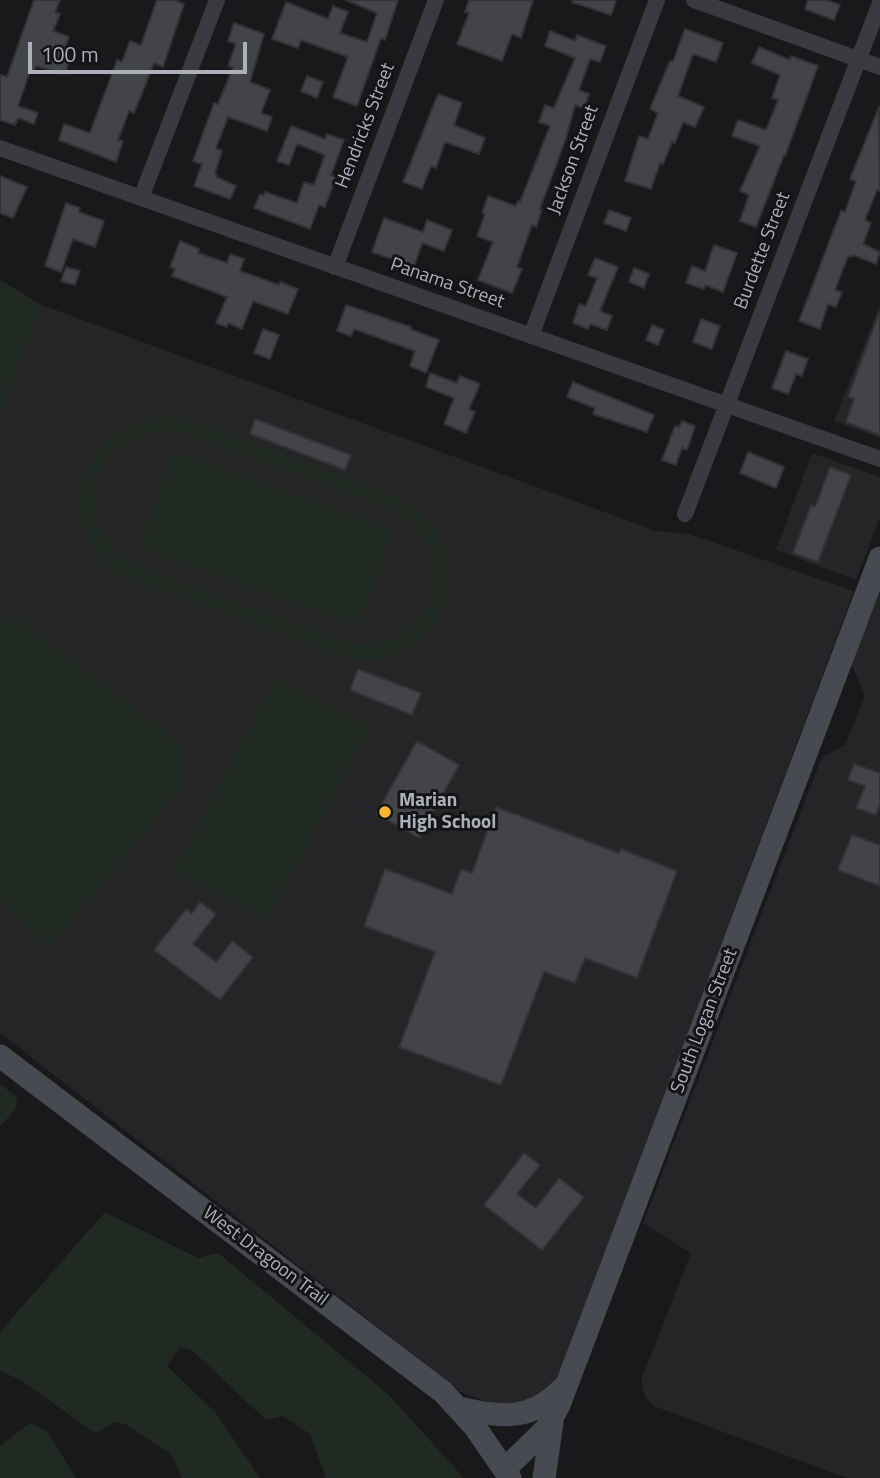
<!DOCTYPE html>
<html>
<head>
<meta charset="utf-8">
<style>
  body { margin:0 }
  #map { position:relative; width:880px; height:1478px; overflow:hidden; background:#19191b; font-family:"Titillium Web",sans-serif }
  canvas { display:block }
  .scale { position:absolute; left:28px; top:42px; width:219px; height:32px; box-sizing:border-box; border:4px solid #abb0bb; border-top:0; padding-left:9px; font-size:21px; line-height:24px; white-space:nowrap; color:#abb0bb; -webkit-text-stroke:5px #141416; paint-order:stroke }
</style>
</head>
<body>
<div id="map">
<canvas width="880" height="1478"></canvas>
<div class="scale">100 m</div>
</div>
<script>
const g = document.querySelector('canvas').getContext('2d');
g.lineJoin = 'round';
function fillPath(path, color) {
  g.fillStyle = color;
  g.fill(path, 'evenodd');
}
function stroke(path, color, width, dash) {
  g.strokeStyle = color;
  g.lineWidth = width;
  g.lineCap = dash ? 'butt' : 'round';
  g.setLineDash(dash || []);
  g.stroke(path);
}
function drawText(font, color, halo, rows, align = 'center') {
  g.font = font + ' "Titillium Web",sans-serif';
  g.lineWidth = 6;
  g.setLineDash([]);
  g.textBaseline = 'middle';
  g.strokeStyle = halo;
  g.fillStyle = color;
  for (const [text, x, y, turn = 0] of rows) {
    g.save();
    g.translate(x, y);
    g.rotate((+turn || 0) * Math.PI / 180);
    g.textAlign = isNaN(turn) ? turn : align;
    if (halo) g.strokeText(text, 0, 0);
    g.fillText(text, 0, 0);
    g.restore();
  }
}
fillPath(new Path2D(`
  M880,304V438L834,421Z
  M42,305L656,531L689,534L854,591L558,1378L534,1399L502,1407L461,1392L0,1033V417Z
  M812,453L880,477V517L856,580L776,550Z
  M880,592V1478H846L654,1406L645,1397L641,1380L691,1253L643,1223L822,757L845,745L865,696L851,664Z`), '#252528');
fillPath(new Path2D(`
  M0,280L42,305L0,417Z
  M167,416L193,420L392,494C488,536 457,666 353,660L98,567L102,558C51,500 94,420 167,416ZM167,431L189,435L387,508C466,544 441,649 354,644L143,568C69,536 86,435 167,431Z
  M173,450L395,530L360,628L138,548Z
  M9,611L180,742L186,784L51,948L0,902V625Z
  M276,676L371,727L268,921L173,871Z
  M0,1084L17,1097L16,1109L0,1126Z
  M105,1212L198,1258L218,1253L388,1394L464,1478H326L310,1434L283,1416L266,1420L193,1351L180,1347L167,1366L215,1412L260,1478H182L171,1454L127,1425L113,1422L96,1434L21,1380L0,1371V1332Z
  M30,1423L46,1430L76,1478H0V1446Z`), '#202a22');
const building = new Path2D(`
  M34,0H60L55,12L60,14L53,31L69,37L62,55L70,58L65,74L36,66L34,72L30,71L18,106L38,113L34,124L18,118L15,125L0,120V75L7,77Z
  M157,0H174L184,4L163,67L154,63L134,113L129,111L118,140L123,141L116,162L59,140L64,124L90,133L117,60L122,62L130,41L141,45Z
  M346,0H398L385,40L381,38L357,106L333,97L348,57L301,40L298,48L272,39L286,2L328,19L333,6L348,12L340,33L367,42L377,13Z
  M469,0H533L521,38L512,34L502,61L457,44L469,13L465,12Z
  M573,0H616L611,15L572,2Z
  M808,0H826L840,5L834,20L805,9Z
  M234,23L264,34L250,82L270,90L261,113L272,117L267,131L228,117L216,148L222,151L215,173L217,174L216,177L236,186L230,199L194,186L202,164L193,161L214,103L218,104L233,67L228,66L236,44L228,41Z
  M685,29L723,43L716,62L693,54L678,96L704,107L695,127L683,122L675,143L672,142L663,164L660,163L651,189L625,181L639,136L648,139L658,113L650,109L670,61L673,62Z
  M550,31L575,41L577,35L606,46L600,62L590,59L579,90L589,94L584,108L575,105L566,138L540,209L542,210L536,227L532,225L517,267L522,269L512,293L478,280L493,242L477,236L485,214L482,213L488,196L516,206L518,201L520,202L550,126L539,122L545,105L554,108L575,58L545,46Z
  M759,47L790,60L791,56L818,66L785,156L784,155L756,227L740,221L749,195L740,191L760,146L732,136L738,120L766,130L778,100L772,98L780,75L752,63Z
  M307,76L323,82L317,98L301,91Z
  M438,94L462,103L454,125L485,138L479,154L445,142L436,168L431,166L422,189L403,182Z
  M879,107L880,191L877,190L865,220L871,223L863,244L880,252L876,264L853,255L852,257L848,256L835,290L842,292L836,307L828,304L820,329L799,321L841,211L845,212L856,181L850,179Z
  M291,126L325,139L327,134L344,140L331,175L336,177L325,207L319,205L310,229L254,208L260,194L263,196L265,192L297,203L304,182L314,185L325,155L297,144L289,165L277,161Z
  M0,176L27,187L13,218L0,213Z
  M66,203L80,208L79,212L104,221L95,247L73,239L61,272L45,266Z
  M609,210L631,218L626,231L604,223Z
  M384,218L423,232L427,220L452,230L444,251L422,243L414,267L372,252Z
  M180,241L199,249L198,253L227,263L230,254L244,259L240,271L279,285L280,282L298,289L288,314L253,301L242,329L228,323L227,327L216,323L227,297L172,276L175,269L170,267Z
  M714,245L737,253L723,292L705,285L704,289L686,283L692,266L705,271Z
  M595,258L618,267L600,311L612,316L607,330L590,324L588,329L573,323L579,304L586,306L597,278L588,275Z
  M66,267L80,271L75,285L61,281Z
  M634,268L649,274L644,288L629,282Z
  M346,305L411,327L410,329L439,340L426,373L410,366L415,351L354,329L351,336L337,331Z
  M879,313H880V435L846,422L854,399L848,397Z
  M701,319L720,326L712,349L693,342Z
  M652,325L664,330L658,345L646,340Z
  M263,329L279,335L270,359L254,353Z
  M786,351L808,359L802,376L796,374L788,394L772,388Z
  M430,373L457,383L460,376L480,384L469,409L475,412L466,433L444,424L454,398L426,387Z
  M573,382L654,415L647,432L593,414L595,408L567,397Z
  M255,419L351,455L345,470L250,434Z
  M682,421L695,426L687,450L682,448L676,465L662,460L675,426L679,427Z
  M748,452L784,467L776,488L740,473Z
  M830,467L851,475L818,562L793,553L811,505L815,507Z
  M358,669L421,693L412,715L350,690Z
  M417,741L459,765L419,838L376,814Z
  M854,764L880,773V804L876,815L856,808L865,786L848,780Z
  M496,807L619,853L621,849L677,871L637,978L585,958L575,983L544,972L501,1085L399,1047L435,952L364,926L385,869L452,894L461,869L472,873Z
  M852,835L880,845V886L838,870Z
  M200,902L216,914L193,944L216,962L232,941L253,957L220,1000L154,950L186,909L192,913Z
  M524,1153L540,1165L517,1194L536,1208L559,1178L584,1197L542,1250L484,1205Z`);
fillPath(building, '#434448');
stroke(building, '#333337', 2);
stroke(new Path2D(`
  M694,0L880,67
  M0,148L880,459
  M141,198L217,0
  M335,267L436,0
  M531,336L657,0
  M685,514L880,3`), '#3a3b40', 16);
stroke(new Path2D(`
  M0,1056L443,1392L475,1427L510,1478
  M458,1408C500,1417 531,1422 563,1388
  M505,1469L546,1429L559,1405L880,558
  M544,1478L552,1422`), '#474a50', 23);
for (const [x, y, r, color] of [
  [385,812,7,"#fab832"]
]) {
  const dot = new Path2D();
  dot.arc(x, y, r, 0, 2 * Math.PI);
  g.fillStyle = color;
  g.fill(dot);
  stroke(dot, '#141416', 2.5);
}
drawText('19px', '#abb0bb', '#141416', [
  ["Hendricks Street",366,126,-69],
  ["Jackson Street",574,160,-70],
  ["Burdette Street",763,251,-69],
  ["Panama Street",447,284,19],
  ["South Logan Street",705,1021,-69],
  ["West Dragoon Trail",265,1257,37]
]);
drawText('bold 19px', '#abb0bb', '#141416', [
  ["Marian",399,801],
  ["High School",399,823]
], 'left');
</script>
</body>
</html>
